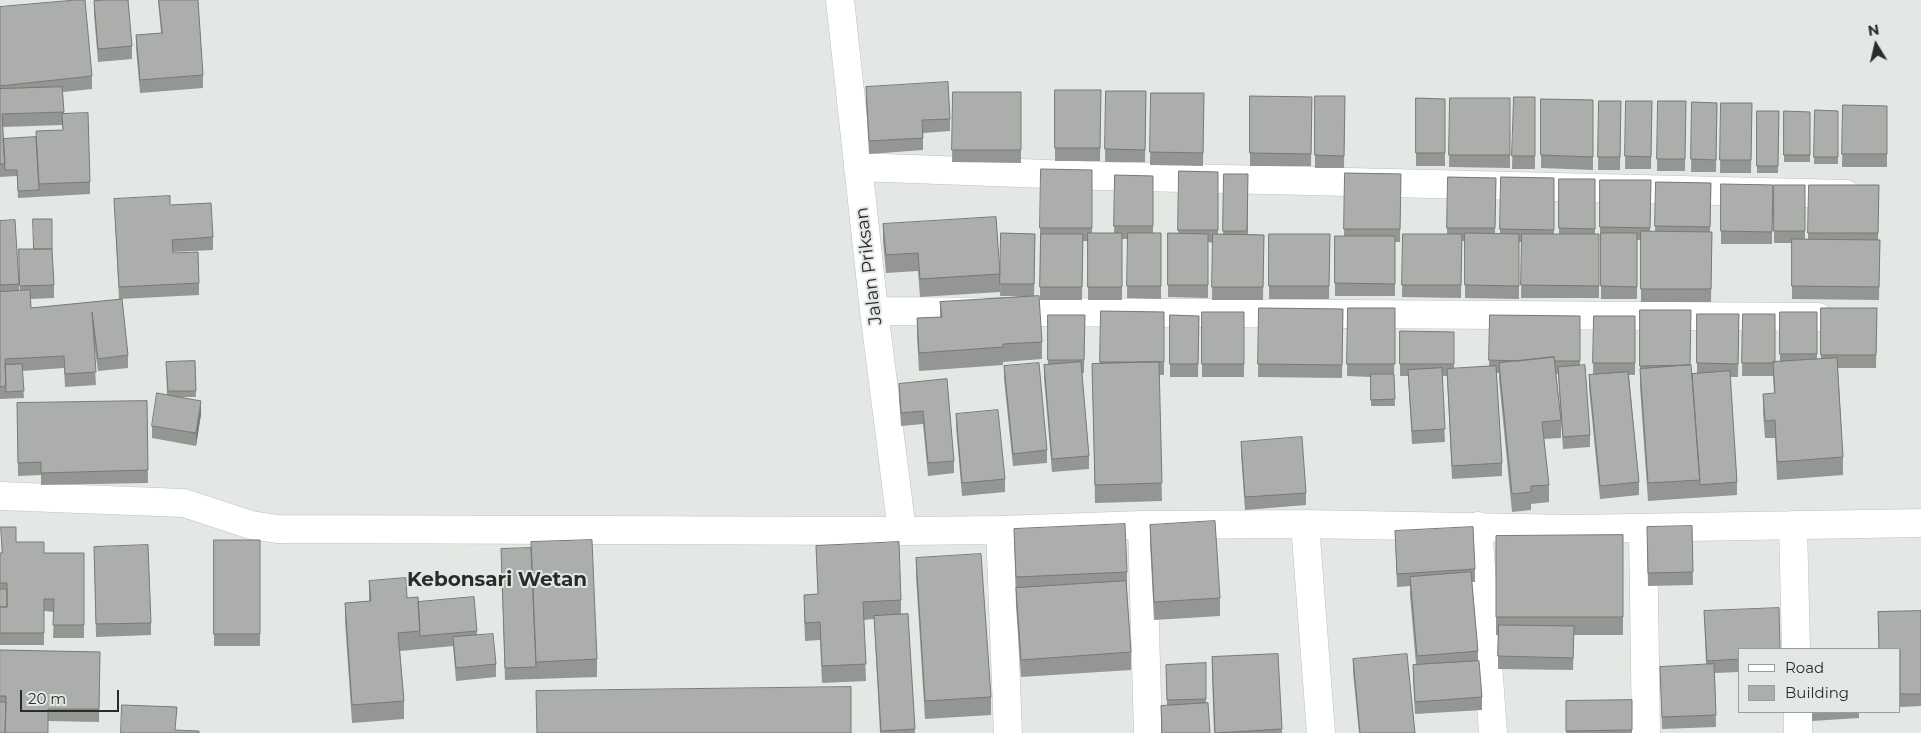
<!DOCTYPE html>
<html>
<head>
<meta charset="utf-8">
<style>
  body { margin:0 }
  #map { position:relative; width:1921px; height:733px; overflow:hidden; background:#e4e8e4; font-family:Montserrat,sans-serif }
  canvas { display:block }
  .legend { position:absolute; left:1738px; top:648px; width:162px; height:65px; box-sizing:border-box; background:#e4e8e4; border:1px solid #9a9d9a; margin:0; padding:6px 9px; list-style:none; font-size:15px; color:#2a2c2a }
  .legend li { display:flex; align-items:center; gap:10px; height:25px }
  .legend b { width:25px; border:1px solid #9a9d9a }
  .north { position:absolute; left:1851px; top:20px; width:50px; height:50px; -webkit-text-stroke:4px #e4e8e4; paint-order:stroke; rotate:351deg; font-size:14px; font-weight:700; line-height:20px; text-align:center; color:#2a2c2a }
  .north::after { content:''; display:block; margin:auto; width:18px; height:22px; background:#2a2c2a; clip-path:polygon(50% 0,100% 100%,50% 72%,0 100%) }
  .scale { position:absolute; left:20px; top:690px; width:99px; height:22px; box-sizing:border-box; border:2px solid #2a2c2a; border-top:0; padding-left:6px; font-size:15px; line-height:18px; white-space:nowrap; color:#2a2c2a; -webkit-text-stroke:4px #e4e8e4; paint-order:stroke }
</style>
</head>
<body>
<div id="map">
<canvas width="1921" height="733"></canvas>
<ul class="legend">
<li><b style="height:6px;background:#fff"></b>Road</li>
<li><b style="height:14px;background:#abaeaa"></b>Building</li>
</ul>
<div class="north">N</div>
<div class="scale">20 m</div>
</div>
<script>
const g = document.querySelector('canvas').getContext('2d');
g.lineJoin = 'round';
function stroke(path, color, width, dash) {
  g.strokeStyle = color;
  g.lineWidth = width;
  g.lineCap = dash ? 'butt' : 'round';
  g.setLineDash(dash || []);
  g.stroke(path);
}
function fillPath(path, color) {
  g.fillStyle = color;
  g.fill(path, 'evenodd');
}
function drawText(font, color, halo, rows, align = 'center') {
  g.font = font + ' Montserrat,sans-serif';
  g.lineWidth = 4;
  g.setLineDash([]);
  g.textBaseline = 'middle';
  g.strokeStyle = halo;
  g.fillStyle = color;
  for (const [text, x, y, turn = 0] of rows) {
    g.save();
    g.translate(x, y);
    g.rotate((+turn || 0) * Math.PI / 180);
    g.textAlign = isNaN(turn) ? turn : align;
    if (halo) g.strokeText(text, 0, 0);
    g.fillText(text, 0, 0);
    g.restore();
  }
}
const minor = new Path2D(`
  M840,0L874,311L902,531
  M858,167L1100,176L1846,194
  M874,311L1818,317
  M0,496L184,503L251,525L277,529L902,531L1000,530L1142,525L1305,524L1573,529L1921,523
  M1305,524L1321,733
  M1142,525L1148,733
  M1793,525L1796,649
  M1478,526L1493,733
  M1643,528L1646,733
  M1000,530L1008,733
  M1798,712V733`);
stroke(minor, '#bdc0bc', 29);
stroke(minor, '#fff', 28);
fillPath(new Path2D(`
  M158,0H198L203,75V88L140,93L136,48V35L161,33Z
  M94,1L132,46V59L98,62L94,14Z
  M0,7L92,76V89L63,92L64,114L90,182V194L18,198L17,176L0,177ZM62,125L63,130L36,137L3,139V127Z
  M866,87L950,119V131L923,133V150L869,154L866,100Z
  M1055,90H1101L1100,161H1055Z
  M1106,91H1146L1145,162H1105Z
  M953,92H1021V163L952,162Z
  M1151,93H1204L1203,166L1150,165Z
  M1250,96L1312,97L1311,166H1250Z
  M1315,96H1345L1344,168H1315Z
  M1514,97H1535V169H1512Z
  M1416,98L1445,99V166H1416Z
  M1450,98H1510V168L1449,167Z
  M1541,99L1593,100V170L1541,168Z
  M1599,101H1621L1620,170H1598Z
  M1626,101H1652L1651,169H1625Z
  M1658,101H1686L1685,171H1657Z
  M1692,102L1717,103L1716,172H1691Z
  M1721,103H1752L1751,173H1720Z
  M1843,105L1887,106V167H1842Z
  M1815,110L1838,111V164H1814Z
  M1757,111H1779L1778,173H1757Z
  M1784,111L1810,112V162H1784Z
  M1092,170V233H1114L1115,175L1153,176V233H1161V299L1127,298L1128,239H1122V300H1088V241H1083L1082,300H1040V228Z
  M1179,171L1218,172V234H1223L1224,174H1248V234L1264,235L1263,300H1212L1213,243L1208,242V298L1168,297V233H1178Z
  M1345,173L1401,174L1400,242H1395V296H1335V236H1344Z
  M1448,177L1496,178L1495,233H1500L1501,177L1554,178V234H1559V179H1595V234H1599V298H1521L1522,242H1519V299L1465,298V241H1462L1461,298L1402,297L1403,234H1447Z
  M1600,180H1651L1650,231L1655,232L1656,182L1711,183L1710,232H1712L1711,302H1641V240H1637V299H1601V240H1600Z
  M1721,184L1773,185L1772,244H1721Z
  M1774,185H1805V239H1808L1809,185H1879L1878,240H1880L1879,300L1792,299V243H1774Z
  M114,199L170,205L213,237V250L172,252L199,283V295L119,299Z
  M0,221L19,284V291H20L19,249L54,285V298L31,299V308L122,299L128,355V368L98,371L93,337L96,385L65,387L64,368L22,371L24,398L0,399Z
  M883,224L1000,274V292L920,297L918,271L886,273L883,241Z
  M1001,233L1035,234L1034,296L1042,342V359L1003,362V365L919,371L917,336V318L940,317V302L1026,296H1000Z
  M1269,234H1330L1329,299H1269Z
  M1259,308L1343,309L1342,378L1258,377Z
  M1348,308H1395L1394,377L1395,406H1371V377L1347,376Z
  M1821,308H1877L1876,368H1838L1843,457V475L1777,480L1775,438H1765L1763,412V394H1774L1773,376H1742L1743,314L1775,362L1780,361V312H1817V359H1821Z
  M1640,310L1690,365L1692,374L1697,373V314H1739L1738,377H1730L1737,482V495L1648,501L1640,387Z
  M1101,311L1164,312V375H1159L1162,501L1095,503L1092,364H1100Z
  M1202,312H1244V377H1202Z
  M1048,315H1085L1084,373H1082L1089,456V469L1052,472L1044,378V365H1048Z
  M1170,315L1199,316L1198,377H1170Z
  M1490,315L1580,316V365L1590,435V447L1563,449L1558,374H1556L1561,420V438L1544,439L1549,485V502L1531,504V510L1512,512L1499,380V373H1496L1502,463V476L1452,479L1447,376H1442L1445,442L1412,444L1408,376H1400V331L1454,332V369L1489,366Z
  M1594,316H1635V375H1629L1639,482V495L1600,499L1589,388V375H1593Z
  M195,361L196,397H181L201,414L196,446L152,438V426L167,395L166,362Z
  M1004,366L1047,450V463L1013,466L1004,379Z
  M947,379L954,461V473L928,476L923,424L901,426L899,397V384Z
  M147,401L148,483L41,485V475L18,476L17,403Z
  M956,414L1005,479V492L962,496L956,427Z
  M1241,442L1306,493V505L1245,510L1241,454Z
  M1150,525L1220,598V616L1154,620L1150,542Z
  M1692,526L1693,585L1648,586L1647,540Z
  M1014,529L1127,572V590L1131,652V670L1021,677L1016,606Z
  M1395,531L1475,569V582H1472L1478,651V661L1482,697V710L1415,714L1413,678V665H1416L1410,595V586L1397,587Z
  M1623,535V635H1574L1573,670L1498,669V635H1496V536Z
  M214,540H260V646H214Z
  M16,542L44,553H84V638H53L54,612L44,611V645H0V553H2Z
  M816,546L901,600V614H908L915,733H880L874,619L864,620L866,681L822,683L820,640L805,641L804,613V595L818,594Z
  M94,547L151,623V635L96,637Z
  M501,549L597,659V677L505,680Z
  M916,558L991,697V715L925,719L916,576Z
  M369,581L418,602L477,631V635L496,664V677L456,681L453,646L400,651L404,701V719L352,723L345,621V603L369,601Z
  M1704,611L1740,649V672L1715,673L1716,727L1662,729L1660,667L1706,665Z
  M1921,611V706L1900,707V649H1879L1878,612Z
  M0,650L100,652L99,722L48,721L0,733Z
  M1278,654L1282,733H1214L1212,675V657Z
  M1353,659L1415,733H1359L1353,672Z
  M1206,663V704L1210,733H1161V706H1167L1166,665Z
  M1632,700V733H1566V701Z
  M1812,712H1859V718L1812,721Z`), '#939692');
fillPath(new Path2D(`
  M201,401V414L196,446V433Z`), '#787a77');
const building = new Path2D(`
  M76,0H85L92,76L0,86V7Z
  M110,0H128L132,46L98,49L94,1Z
  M159,0H198L203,75L140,80L136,35L162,33Z
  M948,82L950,119L922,120L923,138L869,141L866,87Z
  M62,87L64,112L2,114L5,164H0V89Z
  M1055,90H1101L1100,148H1055Z
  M1106,91H1146L1145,150L1105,149Z
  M953,92H1021V150H952Z
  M1151,93H1204L1203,153L1150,152Z
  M1250,96L1312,97L1311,154L1250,153Z
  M1315,96H1345L1344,156L1315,155Z
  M1514,97H1535V156H1512Z
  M1416,98L1445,99V153H1416Z
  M1450,98H1510V155H1449Z
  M1541,99L1593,100V157L1541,155Z
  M1599,101H1621L1620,157H1598Z
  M1626,101H1652L1651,157L1625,156Z
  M1658,101H1686L1685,159H1657Z
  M1692,102L1717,103L1716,160L1691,159Z
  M1721,103H1752L1751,160H1720Z
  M1843,105L1887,106V154H1842Z
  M1815,110L1838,111V157H1814Z
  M1757,111H1779L1778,166H1757Z
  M1784,111L1810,112V155H1784Z
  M88,113L90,182L39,184L36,131L63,130L62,114Z
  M36,137L39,190L18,191L17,170H5L3,139Z
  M1041,169L1092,170V228H1040Z
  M1179,171L1218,172V230H1178Z
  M1345,173L1401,174L1400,229H1344Z
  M1224,174H1248L1247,231H1223Z
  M1115,175L1153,176V226H1114Z
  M1448,177L1496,178L1495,228H1447Z
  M1501,177L1554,178V230L1500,229Z
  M1559,179H1595V229L1559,228Z
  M1600,180H1651L1650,228L1600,227Z
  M1656,182L1711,183L1710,227L1655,226Z
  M1721,184L1773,185L1772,232L1721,231Z
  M1774,185H1805V231H1774Z
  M1809,185H1879L1878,233H1808Z
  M170,196V205L211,203L213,237L172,240L173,253L198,252L199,283L119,287L114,199Z
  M996,217L1000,274L920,279L918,253L886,255L883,224Z
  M33,219H52V249H34Z
  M15,220L19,284L0,285V221Z
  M1641,231L1712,232L1711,289H1641Z
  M1001,233L1035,234L1034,284H1000Z
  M1088,233H1122V287H1088Z
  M1128,233H1161V286H1127Z
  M1168,233L1208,234V285H1168Z
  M1465,233L1519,234V286L1465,285Z
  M1601,233H1637V287L1601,286Z
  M1041,234H1083L1082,287H1040Z
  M1213,234L1264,235L1263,287H1212Z
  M1269,234H1330L1329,286H1269Z
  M1403,234H1462L1461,285H1402Z
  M1522,234H1599V286L1521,285Z
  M1335,236H1395V284L1335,283Z
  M1792,239L1880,240L1879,287L1792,286Z
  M19,249H52L54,285L20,286Z
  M30,290L31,308L122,299L128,355L98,359L92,312L96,372L65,374L64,356L5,359L6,386L0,387V292Z
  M1039,296L1042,342L1003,344V347L919,353L917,318L942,317L940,302Z
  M1259,308L1343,309L1342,365L1258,364Z
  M1348,308H1395V364H1347Z
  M1821,308H1877L1876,355H1821Z
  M1640,310H1691L1690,365L1640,366Z
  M1101,311L1164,312V362H1100Z
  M1202,312H1244V364H1202Z
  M1780,312H1817V354H1780Z
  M1697,314H1739L1738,364L1697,363Z
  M1743,314H1775V362H1773V363H1742Z
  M1048,315H1085L1084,360H1048Z
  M1170,315L1199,316L1198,364H1170Z
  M1490,315L1580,316V361H1555L1554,357L1518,361L1489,360Z
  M1594,316H1635V363H1593Z
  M1400,331L1454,332V364H1400Z
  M1554,357L1561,420L1542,422L1549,485L1531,486V492L1512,494L1499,363Z
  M1837,358L1843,457L1777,462L1775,420L1765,421L1763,394L1775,393L1773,362Z
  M195,361L196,391H168L166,362Z
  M1081,362L1089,456L1052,459L1044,365Z
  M1159,362L1162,483L1095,485L1092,364Z
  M1039,363L1047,450L1013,454L1004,366Z
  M22,364L24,391L6,392L5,365Z
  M1585,365L1590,435L1563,437L1558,367Z
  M1691,365L1700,480L1648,483L1640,369Z
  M1496,366L1502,463L1452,466L1447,369Z
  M1442,368L1445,429L1412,431L1408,370Z
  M1730,371L1737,482L1700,485L1692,374Z
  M1628,372L1639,482L1600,486L1589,375Z
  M1371,374H1394L1395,399L1371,400Z
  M947,379L954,461L928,463L923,411L901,413L899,384Z
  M157,393L201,401L196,433L152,426Z
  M147,401L148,470L41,473V462L18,463L17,403Z
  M998,410L1005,479L962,483L956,414Z
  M1302,437L1306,493L1245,497L1241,442Z
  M1215,521L1220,598L1154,602L1150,525Z
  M1125,524L1127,572L1016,577L1014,529Z
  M1692,526L1693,572L1648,573L1647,527Z
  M1,527H16V542H44V553H84V625H53L54,599H44V633H0V607H7V583H0V553H2Z
  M1473,527L1475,569L1397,574L1395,531Z
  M1623,535V617H1496V536Z
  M214,540H260V634H214Z
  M592,540L597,659L536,662L531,542Z
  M899,542L901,600L863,602L866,664L822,666L820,622L805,623L804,595L818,594L816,546Z
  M148,545L151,623L96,624L94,547Z
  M531,548L536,667L505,668L501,549Z
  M981,554L991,697L925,701L916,558Z
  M1471,572L1478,651L1417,656L1410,577Z
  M406,578L407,598L418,597L420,631L398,633L404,701L352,705L345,603L371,601L369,581Z
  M1126,581L1131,652L1021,660L1016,588Z
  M0,589H7V607H0Z
  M474,597L477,631L420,636L418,602Z
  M1779,608L1780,649H1740V659L1707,661L1704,611Z
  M1921,611V694H1900V649H1879L1878,612Z
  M908,614L915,729L881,731L874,616Z
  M1499,625L1574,626L1573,658L1498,656Z
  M493,634L496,664L456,668L453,637Z
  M0,650L100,652L99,709H48V733H5L6,696H0Z
  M1278,654L1282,729L1215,733L1212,657Z
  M1407,654L1415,733H1360L1353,659Z
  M1479,661L1482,697L1415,702L1413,665Z
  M1206,663V699L1167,700L1166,665Z
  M1714,664L1716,715L1662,717L1660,667Z
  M851,687V733H537L536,691Z
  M1632,700V730L1566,731V701Z
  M0,702H6L5,733H0Z
  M1208,703L1210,733H1162L1161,706Z
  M122,705L177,707L175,730L199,731V733H121Z`);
fillPath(building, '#abaeaa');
stroke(building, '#787a77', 1);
drawText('18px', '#2a2c2a', '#e4e8e4', [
  ["Jalan Priksan",869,266,-97]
]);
drawText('bold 20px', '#2a2c2a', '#e4e8e4', [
  ["Kebonsari Wetan",497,580]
]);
</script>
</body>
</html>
